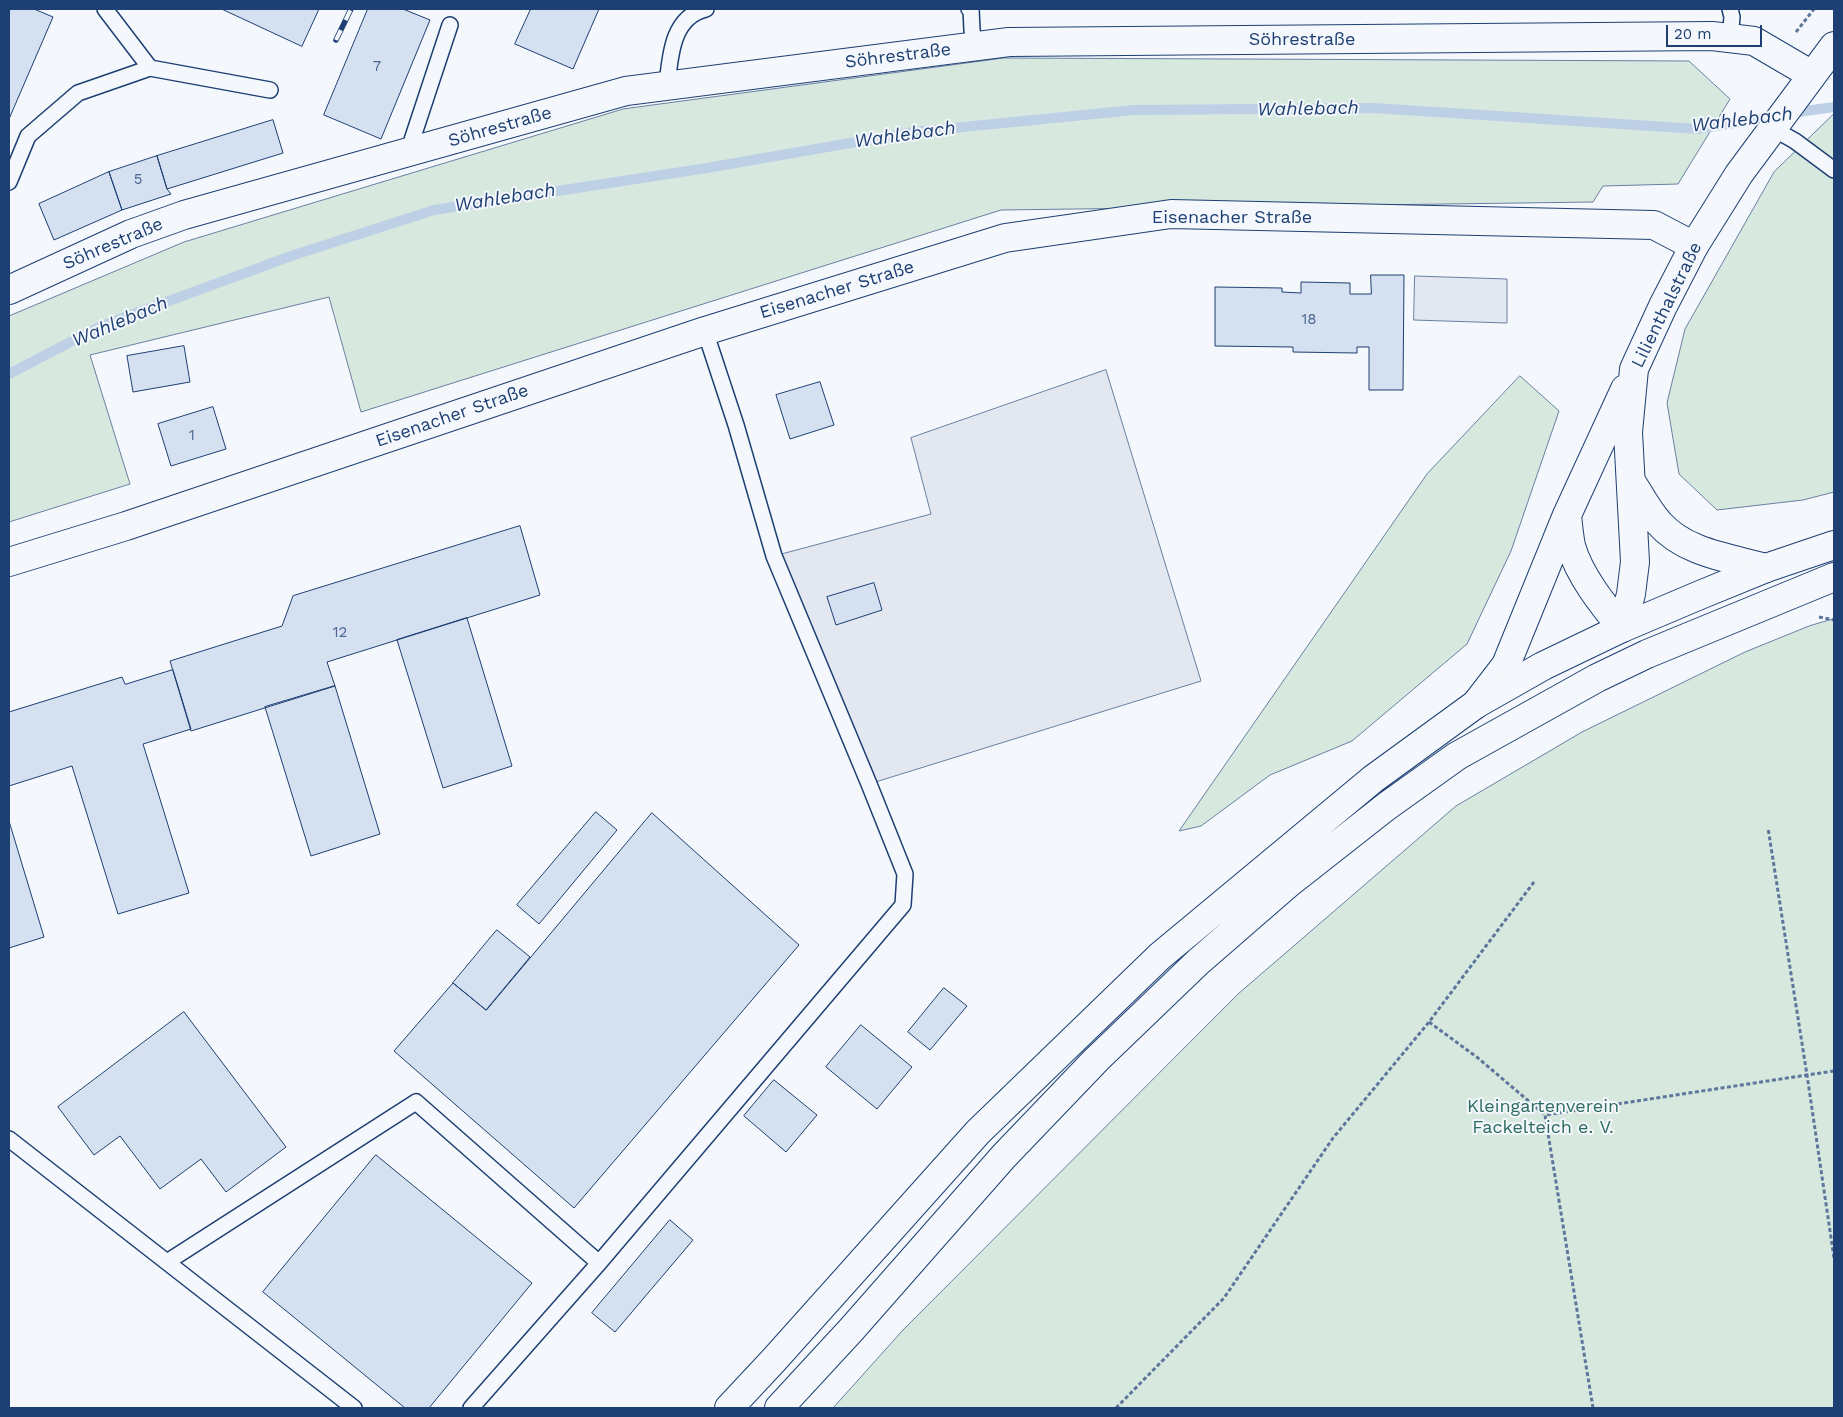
<!DOCTYPE html>
<html>
<head>
<meta charset="utf-8">
<style>
  body { margin:0 }
  #map { position:relative; width:1843px; height:1417px; overflow:hidden; background:#f4f7fb; font-family:"Work Sans",sans-serif }
  canvas { display:block }
  .frame { position:absolute; inset:0; border:10px solid #1d3f73; pointer-events:none }
  .scale { position:absolute; left:1666px; top:25px; width:96px; height:22px; box-sizing:border-box; border:2px solid #1d3f73; border-top:0; padding-left:6px; font-size:15px; line-height:18px; white-space:nowrap; color:#1d3f73; -webkit-text-stroke:4px #f4f7fb; paint-order:stroke }
</style>
</head>
<body>
<div id="map">
<canvas width="1843" height="1417"></canvas>
<div class="frame"></div>
<div class="scale">20 m</div>
</div>
<script>
const g = document.querySelector('canvas').getContext('2d');
g.lineJoin = 'round';
function fillPath(path, color) {
  g.fillStyle = color;
  g.fill(path, 'evenodd');
}
function stroke(path, color, width, dash) {
  g.strokeStyle = color;
  g.lineWidth = width;
  g.lineCap = dash ? 'butt' : 'round';
  g.setLineDash(dash || []);
  g.stroke(path);
}
function drawText(font, color, halo, rows, align = 'center') {
  g.font = font + ' "Work Sans",sans-serif';
  g.lineWidth = 4;
  g.setLineDash([]);
  g.textBaseline = 'middle';
  g.strokeStyle = halo;
  g.fillStyle = color;
  for (const [text, x, y, turn = 0] of rows) {
    g.save();
    g.translate(x, y);
    g.rotate((+turn || 0) * Math.PI / 180);
    g.textAlign = isNaN(turn) ? turn : align;
    if (halo) g.strokeText(text, 0, 0);
    g.fillText(text, 0, 0);
    g.restore();
  }
}
const green = new Path2D(`
  M1004,58L1689,61L1730,99L1678,184L1603,186L1593,202L1001,210L361,412L329,297L90,355L130,484L9,522V316L184,242L623,109Z
  M1834,114V492L1803,500L1717,510L1679,474L1667,403L1685,329L1774,172Z
  M1520,376L1559,411L1511,551L1467,644L1352,741L1270,775L1201,826L1179,831L1427,474Z
  M1834,619V1408H833L903,1330L1238,994L1456,806L1582,732L1745,652L1809,626Z`);
fillPath(green, '#d7e8df');
stroke(green, '#687fa3', 1);
const parking = new Path2D(`
  M1415,276L1507,279V323L1414,320Z
  M1106,370L1201,681L869,784L774,556L931,514L911,438Z`);
fillPath(parking, '#e3e8f0');
stroke(parking, '#687fa3', 1);
stroke(new Path2D(`
  M1791,113L1834,107
  M9,374L101,326L291,256L434,210L707,168L913,132L1134,110L1374,108L1698,129L1777,116`), '#bed0e5', 10);
const building = new Path2D(`
  M9,9H34L53,17L9,119Z
  M222,9H319L302,46Z
  M368,9H403L430,20L381,139L324,115Z
  M531,9H599L573,69L515,44Z
  M273,120L283,153L167,189L157,156Z
  M157,156L167,189L171,194L122,210L109,172Z
  M109,172L122,210L54,240L39,204Z
  M1371,275H1404L1403,390H1369V347H1357V353L1293,352V347L1215,346V287L1282,288V292L1301,293V282L1350,283V294H1371Z
  M184,346L190,382L133,392L127,356Z
  M820,382L834,425L790,439L776,395Z
  M213,407L226,449L171,466L158,424Z
  M520,526L540,595L327,662L335,686L191,731L170,661L282,626L293,596Z
  M874,583L882,610L836,625L827,597Z
  M467,618L512,766L443,788L397,640Z
  M173,670L191,729L143,744L189,893L118,914L72,766L9,786V712L122,677L125,684Z
  M335,686L380,834L311,856L265,707Z
  M596,812L617,830L539,924L517,905Z
  M652,813L799,945L574,1208L394,1051L453,983L486,1010Z
  M9,821L44,937L9,948Z
  M497,930L530,957L486,1010L453,983Z
  M944,988L967,1006L930,1050L908,1032Z
  M184,1012L286,1147L226,1192L201,1159L160,1189L120,1136L94,1155L58,1107Z
  M861,1025L912,1067L877,1109L826,1067Z
  M774,1080L817,1115L786,1152L744,1116Z
  M376,1155L532,1283L429,1408H405L263,1292Z
  M670,1220L693,1240L615,1332L592,1313Z`);
fillPath(building, '#d5e0f0');
stroke(building, '#1d3f73', 1);
const service = new Path2D(`
  M105,9L150,68
  M969,9H971L972,30L975,47
  M1730,9L1732,17L1730,38
  M667,86C670,59 671,17 706,9
  M1772,128L1795,141L1834,170
  M408,152L450,25
  M9,182L28,136L78,93L150,68L270,90
  M9,1139L354,1408
  M167,1262L416,1102L599,1263
  M471,1408L599,1263L903,905L905,874L869,784L774,556L736,425L705,331`);
const minor = new Path2D(`
  M9,290L131,234L184,215L626,91L1009,42L1712,36L1754,41L1812,75
  M9,562L126,526L705,331L1005,238L1171,214L1654,225L1694,246`);
const secondary = new Path2D(`
  M1631,481C1640,495 1648,511 1659,523C1685,553 1730,558 1766,568
  M1567,515C1568,525 1569,536 1571,546C1579,575 1603,605 1622,628
  M1622,628L1631,594L1635,562L1628,432L1634,369L1663,306L1694,246L1739,174L1834,46
  M1476,704L1506,665L1567,515L1625,389`);
const primary = new Path2D(`
  M729,1408L773,1361L978,1132L1160,956L1373,779L1476,704L1543,666L1622,628L1700,595L1766,568L1834,545
  M779,1408L851,1330L1004,1156L1096,1060L1198,962L1289,883L1387,806L1457,756L1597,678L1647,654L1834,577`);
stroke(service, '#1d3f73', 18);
stroke(minor, '#1d3f73', 30);
stroke(secondary, '#1d3f73', 30);
stroke(primary, '#1d3f73', 30);
stroke(new Path2D(`
  M1796,32L1814,9
  M1819,617L1834,620
  M1429,1022L1478,1058L1545,1115
  M1834,1071L1807,1075L1834,1258
  M1116,1408L1224,1298L1333,1138L1429,1022L1534,882
  M1593,1408L1545,1115L1807,1075L1768,828`), '#5e769c', 3, [4, 2.5]);
stroke(service, '#f4f7fb', 15);
stroke(minor, '#f4f7fb', 28);
stroke(secondary, '#f4f7fb', 28);
stroke(primary, '#f4f7fb', 28);
const rail = new Path2D(`
  M336,40L351,9`);
stroke(rail, '#1d3f73', 5.5);
stroke(rail, '#f4f7fb', 4, [11]);
drawText('15px', '#4b6792', null, [
  ["7",377,67],
  ["5",138,180],
  ["18",1309,320],
  ["1",192,436],
  ["12",340,633]
]);
drawText('18px', '#1d3f73', '#f4f7fb', [
  ["Söhrestraße",1302,40],
  ["Söhrestraße",898,56,-7],
  ["Söhrestraße",500,127,-16],
  ["Eisenacher Straße",1232,218],
  ["Söhrestraße",113,244,-23],
  ["Eisenacher Straße",837,290,-17],
  ["Lilienthalstraße",1667,305,-64],
  ["Eisenacher Straße",452,416,-19]
]);
drawText('18px', '#2c6c60', '#f4f7fb', [
  ["Kleingartenverein",1543,1107],
  ["Fackelteich e. V.",1543,1128]
]);
drawText('italic 19px', '#1d3f73', '#f4f7fb', [
  ["Wahlebach",1308,109,-1],
  ["Wahlebach",1742,120,-7],
  ["Wahlebach",905,135,-8],
  ["Wahlebach",505,198,-9],
  ["Wahlebach",120,322,-23]
]);
</script>
</body>
</html>
